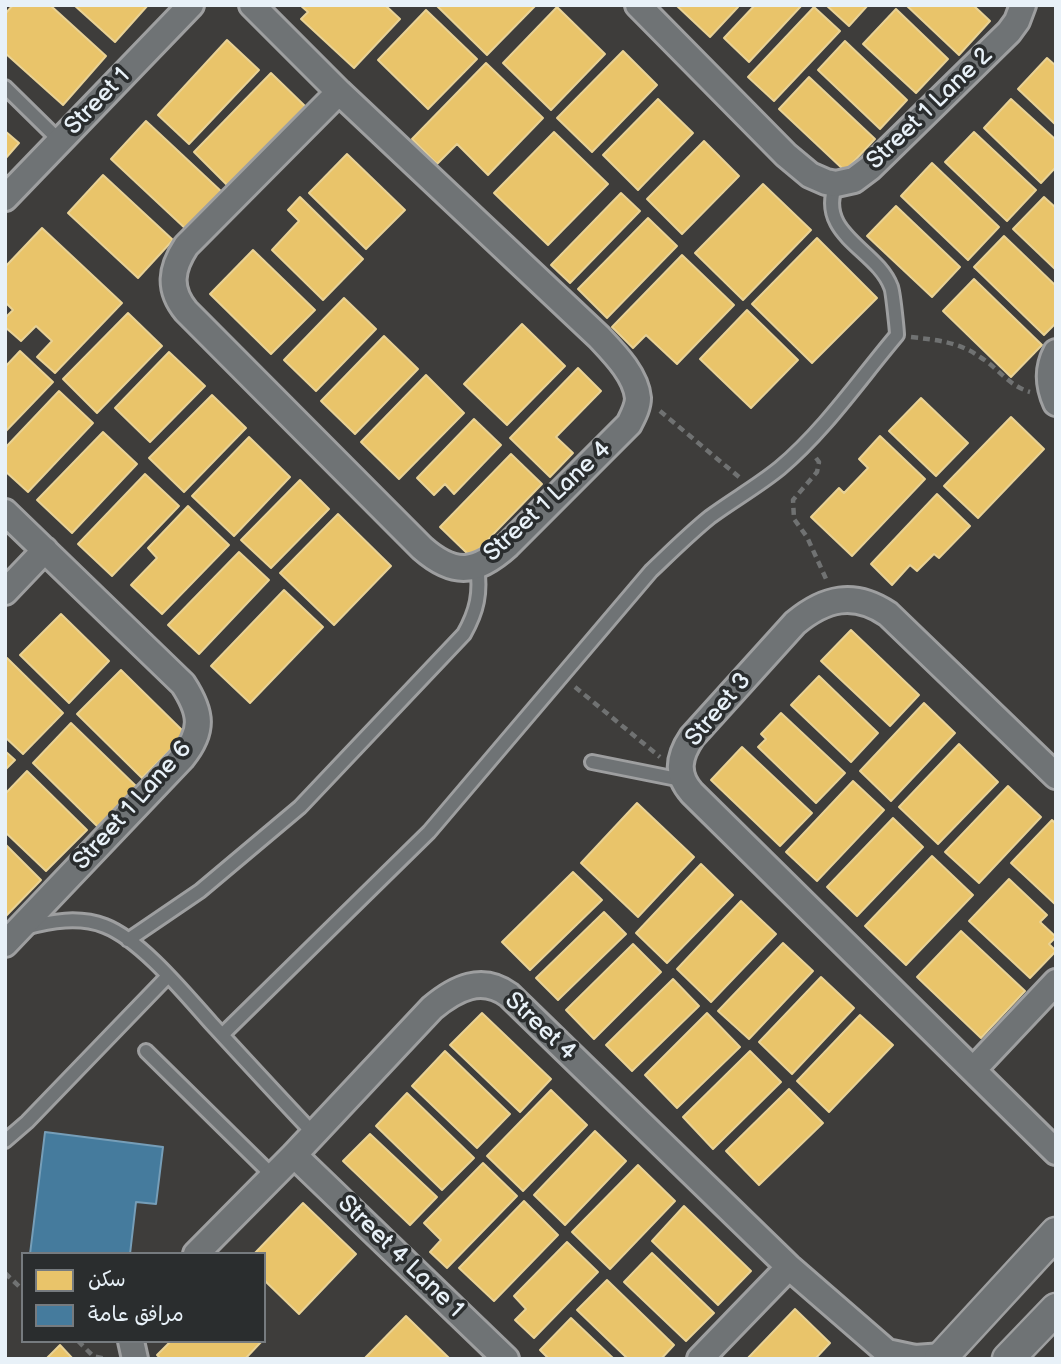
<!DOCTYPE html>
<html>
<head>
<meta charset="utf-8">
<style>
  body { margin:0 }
  #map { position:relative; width:1061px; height:1364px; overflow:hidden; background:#3e3d3b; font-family:"Balsamiq Sans","Playpen Sans Arabic",sans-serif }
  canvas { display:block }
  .frame { position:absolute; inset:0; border:7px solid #e8f1f8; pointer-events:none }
  .legend { position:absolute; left:21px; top:1252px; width:245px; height:91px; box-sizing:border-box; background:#2a2d2e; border:2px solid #767b7f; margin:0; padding:9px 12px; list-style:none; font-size:21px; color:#e8f1f8 }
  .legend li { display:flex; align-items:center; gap:14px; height:35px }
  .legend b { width:35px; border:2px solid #767b7f }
</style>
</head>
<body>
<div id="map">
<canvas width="1061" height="1364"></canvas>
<div class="frame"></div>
<ul class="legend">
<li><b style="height:19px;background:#e9c46a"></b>سكن</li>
<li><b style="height:19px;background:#457b9d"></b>مرافق عامة</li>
</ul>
</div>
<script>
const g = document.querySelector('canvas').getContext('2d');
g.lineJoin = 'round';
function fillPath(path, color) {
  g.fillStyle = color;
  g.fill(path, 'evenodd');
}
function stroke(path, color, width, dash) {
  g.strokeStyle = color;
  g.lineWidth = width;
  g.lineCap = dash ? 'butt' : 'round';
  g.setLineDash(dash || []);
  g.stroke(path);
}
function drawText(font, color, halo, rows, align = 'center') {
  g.font = font + ' "Balsamiq Sans",sans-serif';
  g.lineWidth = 7;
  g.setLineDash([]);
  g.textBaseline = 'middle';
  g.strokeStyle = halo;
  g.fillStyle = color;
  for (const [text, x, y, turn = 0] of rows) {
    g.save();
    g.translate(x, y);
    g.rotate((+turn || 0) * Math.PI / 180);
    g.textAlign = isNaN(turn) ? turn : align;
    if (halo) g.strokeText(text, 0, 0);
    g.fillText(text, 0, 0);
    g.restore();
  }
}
const homes = new Path2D(`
  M13,5H50L106,56L63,105L5,53V14Z
  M74,5H148L115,42Z
  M300,5H385L400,19L354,68L301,19L308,12Z
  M436,5H536L487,55Z
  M676,5H736L738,7L710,37Z
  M755,5H802L749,62L724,38Z
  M826,5H868L849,26Z
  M906,5H973L990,21L959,55Z
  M557,7L605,54L551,110L503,63Z
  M814,7L840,31L774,101L748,77Z
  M896,9L948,59L916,93L863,44Z
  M426,10L477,59L428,109L378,60Z
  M227,40L259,70L189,144L158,115Z
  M845,41L907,100L880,129L818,70Z
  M623,51L657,85L592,152L557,118Z
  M1047,58L1056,66V125L1018,89Z
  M486,63L543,118L488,175L457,144L437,164L412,139Z
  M271,73L306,107L228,186L194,152Z
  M809,77L875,139L845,171L779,109Z
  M658,99L693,133L638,190L603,155Z
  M1011,99L1056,140V167L1041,183L984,128Z
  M146,121L223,193L188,231L111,159Z
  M5,131L19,143L5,159Z
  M554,132L608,184L548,245L494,193Z
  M974,132L1036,190L1007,221L945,162Z
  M704,141L739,176L682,234L647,199Z
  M347,154L405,210L366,249L309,193Z
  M932,163L999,227L968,260L901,196Z
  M103,175L173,240L138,278L68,213Z
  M763,184L811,230L743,300L695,253Z
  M621,193L640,211L570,283L551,265Z
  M300,197L363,259L323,300L272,250L299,221L288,210Z
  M1044,197L1056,208V270L1013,229Z
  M896,206L960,267L932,297L867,236Z
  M648,218L677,246L607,318L578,289Z
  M42,228L122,303L55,373L37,357L52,341L36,326L21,341L5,327V318L13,310L5,302V267Z
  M1004,236L1056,286V323L1044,335L974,267Z
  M817,238L877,298L812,363L752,304Z
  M253,250L315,310L271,354L210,294Z
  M682,255L734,305L677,364L646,335L633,348L612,327Z
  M974,279L1042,345L1011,377L943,311Z
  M344,298L376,329L316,391L284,360Z
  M747,310L798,360L751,408L700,359Z
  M128,313L162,346L97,413L63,379Z
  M522,324L565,366L507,425L464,384Z
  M384,336L418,369L355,434L321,401Z
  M20,351L53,382L5,432V367Z
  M169,352L205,386L150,442L115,408Z
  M578,368L601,391L556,437L573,453L550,477L510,438Z
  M426,375L464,413L399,479L361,442Z
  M59,391L93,423L28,492L5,471V448Z
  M212,395L246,428L184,492L149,458Z
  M921,398L968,443L936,476L889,431Z
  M1011,417L1044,449L978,518L944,486Z
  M474,419L501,445L454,494L445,484L434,495L417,478Z
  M103,432L137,464L72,533L37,500Z
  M880,436L925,479L852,556L811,517L839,488L844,493L868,468L859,459Z
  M249,437L290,477L234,536L192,496Z
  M511,454L542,484L471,557L440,527Z
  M145,474L179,506L112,576L78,544Z
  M300,480L329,509L271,568L241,540Z
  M937,494L970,526L939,558L934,554L917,571L910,565L892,585L871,564Z
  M188,506L229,545L162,614L131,585L157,558L148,548Z
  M338,514L391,566L334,625L280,573Z
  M239,552L269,580L199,654L168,625Z
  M284,590L323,627L250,703L211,666Z
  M61,614L109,661L69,703L20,655Z
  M851,630L919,695L890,726L821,661Z
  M7,658L63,713L23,754L5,737V660Z
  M121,670L186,734L142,778L77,714Z
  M819,676L878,733L851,762L791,705Z
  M924,703L955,733L891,801L860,771Z
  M781,713L845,773L816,803L758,747L766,739L761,734Z
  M71,723L137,787L98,827L33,763Z
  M959,744L998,782L938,844L899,807Z
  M742,747L812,813L780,846L711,780Z
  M5,751L15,760L5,770Z
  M27,771L87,830L46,871L5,832V794Z
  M853,781L884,810L817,881L786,852Z
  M1008,786L1041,817L979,883L945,852Z
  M637,803L694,857L638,917L581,863Z
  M893,818L923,847L857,916L827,887Z
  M1052,820L1056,824V905L1011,863Z
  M5,844L41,880L5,917Z
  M932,856L973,895L906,965L865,926Z
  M701,864L733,895L667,963L636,933Z
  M573,872L602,900L530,970L502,942Z
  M1009,879L1047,915L1040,922L1056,937L1049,944L1056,951L1030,978L969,921Z
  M741,901L776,934L711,1002L677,969Z
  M604,912L626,934L558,1000L536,978Z
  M961,931L1025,991L981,1038L917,977Z
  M783,943L813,971L749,1039L718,1011Z
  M633,944L661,972L594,1039L566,1010Z
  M821,977L854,1008L792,1074L759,1042Z
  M673,979L699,1006L632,1071L606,1045Z
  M482,1013L551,1079L520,1112L450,1045Z
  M707,1013L740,1047L677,1108L645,1075Z
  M860,1015L893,1045L829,1112L797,1081Z
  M445,1051L510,1114L477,1148L412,1086Z
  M750,1051L781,1082L713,1149L683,1117Z
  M789,1089L823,1123L759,1185L726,1151Z
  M551,1090L587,1125L523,1191L487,1156Z
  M407,1093L474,1158L442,1190L376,1126Z
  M595,1131L626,1161L565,1225L534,1195Z
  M370,1134L437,1197L410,1225L343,1161Z
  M483,1163L517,1196L447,1268L430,1252L441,1240L424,1223Z
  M638,1165L675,1201L610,1269L572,1232Z
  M524,1201L558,1235L494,1301L459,1268Z
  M303,1203L356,1254L299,1314L264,1280V1254H254Z
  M684,1206L751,1271L718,1305L652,1241Z
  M567,1242L598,1272L534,1338L515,1320L526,1309L514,1296Z
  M652,1253L714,1313L686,1341L624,1282Z
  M607,1280L674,1345L661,1359H628L577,1310Z
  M795,1309L830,1343L815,1359H747Z
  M406,1316L450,1359H364Z
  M571,1318L614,1359H549L540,1350Z
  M171,1341H262L245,1359H161L157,1355Z
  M60,1345L73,1359H46Z`);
fillPath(homes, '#e9c46a');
stroke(homes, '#e9d295', 2);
const public = new Path2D(`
  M45,1132L163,1147L156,1204L136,1202L130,1254H30Z`);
fillPath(public, '#457b9d');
stroke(public, '#769eb8', 2);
const service = new Path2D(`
  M5,87L60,141
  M592,762L682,780
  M25,928C51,921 79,916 105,926C141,940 185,994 211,1023C245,1060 279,1097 314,1134
  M128,940L200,891L300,807L464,634C477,611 481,593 477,566
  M222,1035L429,832L651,571C670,553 689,534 710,517C733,500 758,486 780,468C825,430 859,380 897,335C897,331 893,291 891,287C877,249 816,235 836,184
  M146,1051L273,1176
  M5,1141L27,1122L168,976`);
const minor = new Path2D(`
  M252,5L339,92L599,337C614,353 636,375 638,398C638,407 633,416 629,424L508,545C477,573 455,577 422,548L186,311C168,289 171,269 186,246L339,92
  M638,5L786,155L810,175L826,182L836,184L854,180L870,168L1009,32L1017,21L1023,5
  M5,198L191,5
  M1056,352C1047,369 1048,385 1056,403
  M5,512L183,684C202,713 204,731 182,758L5,944
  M5,592L45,550
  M1056,776L888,614C854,591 825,598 795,623L692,737C679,756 675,774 692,793L1056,1152
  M973,1070L1056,982
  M294,1155L506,1359
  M196,1254L294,1155L432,1008C456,988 482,975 509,995L789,1267L887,1352L890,1359
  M131,1341L135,1359
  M887,1352L915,1358L943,1356
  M700,1359L789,1267`);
const tertiary = new Path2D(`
  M940,1359L1056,1233
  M1008,1359L1056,1309`);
stroke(service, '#9e9fa0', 18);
stroke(minor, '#9e9fa0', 30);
stroke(tertiary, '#9e9fa0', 35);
stroke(new Path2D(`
  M911,337C937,340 959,342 980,357C998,368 1009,386 1030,392
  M660,411L739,477
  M816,458L819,462L817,472L793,500L794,519L807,537L827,581
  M575,687L660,757
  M5,1273L23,1290
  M78,1341L93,1356L106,1359`), '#707272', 4.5, [7, 5]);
stroke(service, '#6f7375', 12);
stroke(minor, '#6f7375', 24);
stroke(tertiary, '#6f7375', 30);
drawText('24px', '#e8f1f8', '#2a2d2e', [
  ["Street 1",98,102,-46],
  ["Street 1 Lane 2",930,109,-44],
  ["Street 1 Lane 4",548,502,-43],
  ["Street 3",719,710,-50],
  ["Street 1 Lane 6",133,806,-48],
  ["Street 4",540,1027,43],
  ["Street 4 Lane 1",400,1257,44]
]);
</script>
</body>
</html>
